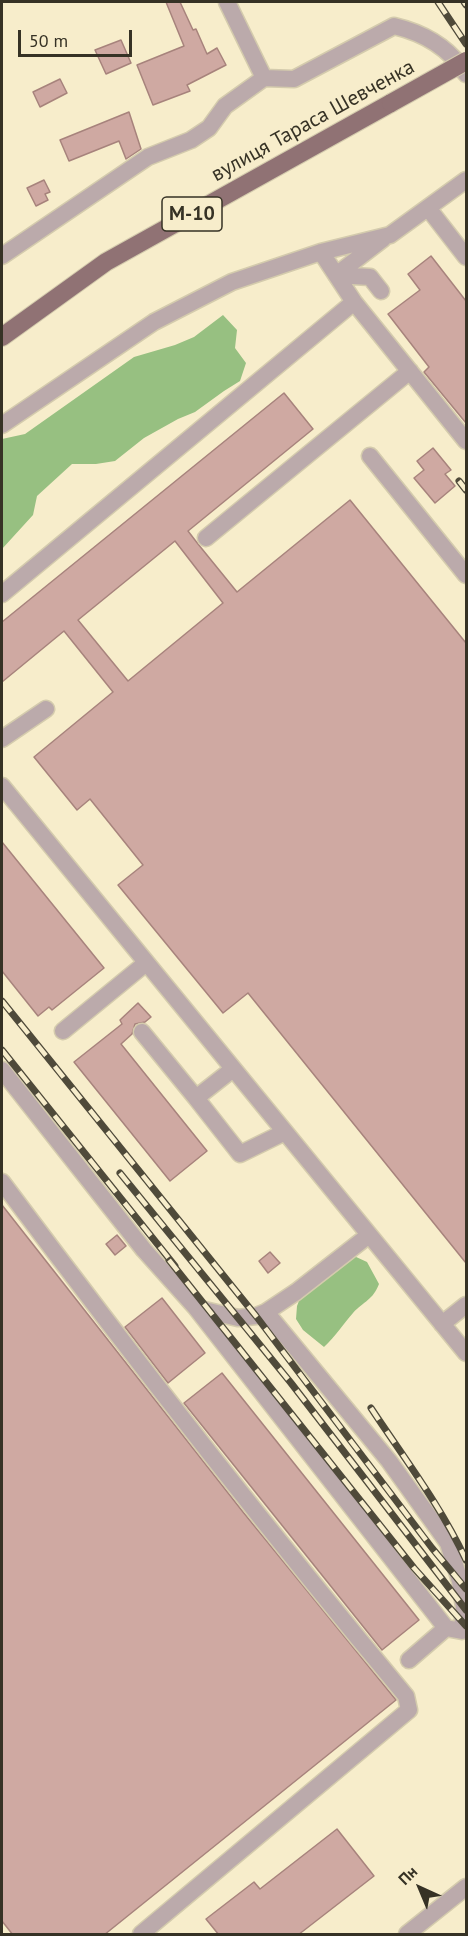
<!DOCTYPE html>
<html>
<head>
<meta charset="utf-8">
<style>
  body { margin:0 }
  #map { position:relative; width:468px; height:1936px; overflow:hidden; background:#f7edcb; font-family:"PT Sans",sans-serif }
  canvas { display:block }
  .frame { position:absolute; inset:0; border:3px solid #363225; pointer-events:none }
  .north { position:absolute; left:390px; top:1858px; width:60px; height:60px; -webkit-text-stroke:4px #f7edcb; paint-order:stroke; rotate:316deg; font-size:16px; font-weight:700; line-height:24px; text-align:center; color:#363225 }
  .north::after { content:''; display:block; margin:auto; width:21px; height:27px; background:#363225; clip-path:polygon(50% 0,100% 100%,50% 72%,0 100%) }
  .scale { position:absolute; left:18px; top:30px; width:114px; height:27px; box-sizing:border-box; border:3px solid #363225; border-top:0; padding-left:8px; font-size:18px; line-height:21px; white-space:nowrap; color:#363225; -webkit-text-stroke:4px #f7edcb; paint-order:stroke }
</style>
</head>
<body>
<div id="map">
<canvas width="468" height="1936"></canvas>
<div class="frame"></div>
<div class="north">Пн</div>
<div class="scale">50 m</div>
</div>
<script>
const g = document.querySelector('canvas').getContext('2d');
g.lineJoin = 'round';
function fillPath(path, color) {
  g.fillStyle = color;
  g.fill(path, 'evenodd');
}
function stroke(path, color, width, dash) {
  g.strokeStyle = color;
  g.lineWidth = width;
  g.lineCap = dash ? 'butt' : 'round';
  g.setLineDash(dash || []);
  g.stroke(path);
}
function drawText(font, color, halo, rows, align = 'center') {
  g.font = font + ' "PT Sans",sans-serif';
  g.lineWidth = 5;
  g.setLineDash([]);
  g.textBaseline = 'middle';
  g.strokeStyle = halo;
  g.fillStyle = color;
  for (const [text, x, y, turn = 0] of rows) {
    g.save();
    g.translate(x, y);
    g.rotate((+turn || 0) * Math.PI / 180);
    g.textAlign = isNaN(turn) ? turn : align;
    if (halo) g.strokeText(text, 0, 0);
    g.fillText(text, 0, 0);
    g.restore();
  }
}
fillPath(new Path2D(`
  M223,315L237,330L235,348L246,363L240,381L224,391L195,412L178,419L144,438L115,461L96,464H72L37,496L33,515L2,549V439L25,434L134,357L175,345L194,337Z
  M354,1256L367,1262L379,1284C373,1300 364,1301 353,1313C343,1324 336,1336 324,1347L303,1330L296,1319L297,1306L302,1293Z`), '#97c081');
const building = new Path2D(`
  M166,2H180L193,30L196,29L207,54L217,48L226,65L187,85L190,91L153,105L137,65L184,46Z
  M121,40L131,63L106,74L95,50Z
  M60,79L67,93L40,107L33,92Z
  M129,112L141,149L126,159L119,141L69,161L60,140Z
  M44,180L50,192L45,194L48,200L36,206L27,188Z
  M431,256L466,301V423L424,372L429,367L388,314L420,290L408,274Z
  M284,393L313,429L188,531L198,544L237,592L350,500L466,643V1263L248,993L223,1013L118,885L143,865L90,799L77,810L34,757L113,692L64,631L2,682V622ZM175,541L223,603L128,681L78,620Z
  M433,448L451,470L445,474L455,486L435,503L414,478L424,470L417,461Z
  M2,842L104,968L52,1010L49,1007L38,1016L2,971Z
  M138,1003L151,1017L145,1022L135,1024L132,1034L121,1044L207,1151L170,1181L74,1062L122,1024L120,1020Z
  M2,1205L243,1512L396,1700L104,1935H13L2,1921Z
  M117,1235L126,1246L115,1255L106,1244Z
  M270,1252L280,1263L268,1273L259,1261Z
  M162,1298L205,1353L168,1383L125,1327Z
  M222,1373L419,1620L382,1650L184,1403Z
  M337,1829L374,1876L298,1935H219L206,1919L254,1882L260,1889Z`);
fillPath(building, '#cfa9a2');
stroke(building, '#a7837c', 1.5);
const minor = new Path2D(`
  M227,2L264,78
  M428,208L466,257
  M321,252L354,302L466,441
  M2,256L148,157L191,140L209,128L225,106L264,78L294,79L394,26C424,33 449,47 466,74
  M336,275L383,239
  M336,275L370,277L381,291
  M2,425L154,322L232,282L321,252L390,235L466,180
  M370,456L466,575
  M206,538L410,371
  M2,594L354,302
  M2,739L46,709
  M2,786L466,1353
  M63,1031L146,963
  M142,1032L196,1098L233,1069
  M2,1070L144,1250L196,1308L238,1318L256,1316L266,1312L389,1461L448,1543L460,1581L464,1607L462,1631L446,1628L409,1660
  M196,1098L240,1154L285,1132
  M2,1182C132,1356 266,1528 406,1696L409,1710L141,1934
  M196,1308L446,1628
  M266,1312L296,1292L369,1235
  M442,1324L466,1305
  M407,1934L466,1887`);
const major = new Path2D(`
  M2,337L106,262L391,103`);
stroke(minor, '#d4cbad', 19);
stroke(major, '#d4cbad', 20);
stroke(minor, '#bbaaab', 16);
stroke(major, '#907274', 18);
const rail = new Path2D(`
  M438,2L466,44
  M464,2L466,5
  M459,481L466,490
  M2,1001L256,1316L432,1548L466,1589
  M2,1050L175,1266
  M120,1173L291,1383L466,1610
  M169,1260L414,1568L466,1626
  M371,1408C404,1458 441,1506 466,1560`);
stroke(rail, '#4f4a3a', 7);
stroke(rail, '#f7edcb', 4.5, [14]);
const majorBridge = new Path2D(`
  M391,103L466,61`);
stroke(majorBridge, '#d4cbad', 20, []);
stroke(majorBridge, '#907274', 18);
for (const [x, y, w] of [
  [192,214,60]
]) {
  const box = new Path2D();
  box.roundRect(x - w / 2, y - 17, w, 34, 4.5);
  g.fillStyle = '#f7edcb';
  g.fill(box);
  stroke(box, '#363225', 1.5);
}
drawText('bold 20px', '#363225', null, [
  ["М-10",192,214]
]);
drawText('21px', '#363225', '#f7edcb', [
  ["вулиця Тараса Шевченка",313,121,-29]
]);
</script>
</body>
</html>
